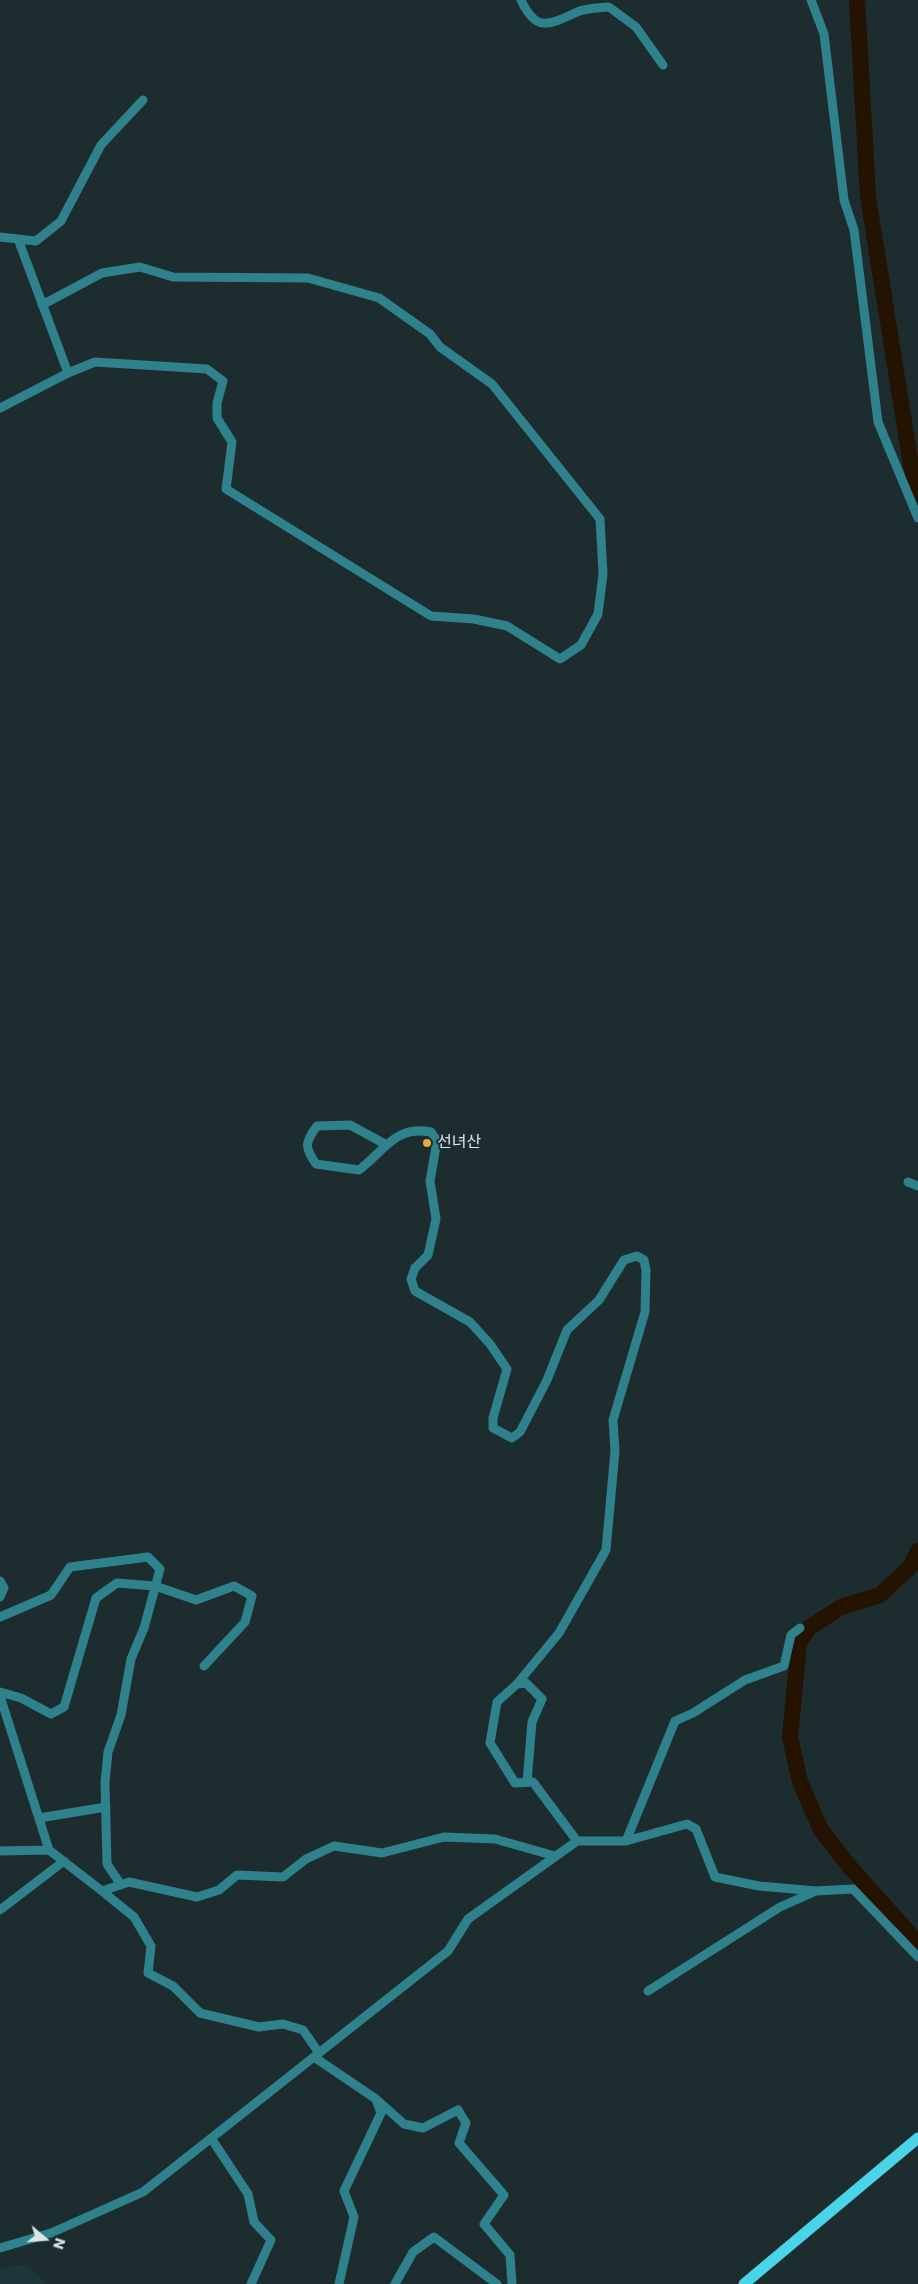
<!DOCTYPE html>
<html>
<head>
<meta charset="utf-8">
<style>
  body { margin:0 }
  #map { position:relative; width:918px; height:2284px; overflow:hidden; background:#1c2c2f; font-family:Poppins,sans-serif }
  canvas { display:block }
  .north { position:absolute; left:20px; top:2214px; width:50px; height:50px; -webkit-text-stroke:4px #1c2c2f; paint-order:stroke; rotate:108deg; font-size:14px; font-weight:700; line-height:20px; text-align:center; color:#dae4e5 }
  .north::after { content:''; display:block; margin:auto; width:18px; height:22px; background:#dae4e5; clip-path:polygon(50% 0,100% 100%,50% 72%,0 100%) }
</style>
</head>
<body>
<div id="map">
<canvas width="918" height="2284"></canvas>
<div class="north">N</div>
</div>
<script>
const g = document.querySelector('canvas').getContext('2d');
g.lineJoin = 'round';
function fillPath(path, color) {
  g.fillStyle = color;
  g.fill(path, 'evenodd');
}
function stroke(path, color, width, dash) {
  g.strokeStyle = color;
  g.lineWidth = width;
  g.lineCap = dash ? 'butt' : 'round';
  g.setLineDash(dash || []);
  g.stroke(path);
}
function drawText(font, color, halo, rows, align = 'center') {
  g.font = font + ' Poppins,"Noto Sans KR",sans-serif';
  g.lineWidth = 4;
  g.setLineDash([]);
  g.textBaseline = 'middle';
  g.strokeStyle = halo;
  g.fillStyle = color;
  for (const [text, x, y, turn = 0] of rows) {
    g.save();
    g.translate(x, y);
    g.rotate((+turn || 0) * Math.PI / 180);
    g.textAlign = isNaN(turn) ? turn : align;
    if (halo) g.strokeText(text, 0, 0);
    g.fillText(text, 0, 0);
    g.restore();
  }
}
fillPath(new Path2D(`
  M13,2265H27L46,2284H0V2269Z`), '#1d363a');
stroke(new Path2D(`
  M857,0L868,197L911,465L918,499
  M918,1551L911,1566L880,1595L841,1607L809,1628L799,1643L790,1737L800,1782L821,1830L850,1867L918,1943`), '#231300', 16);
stroke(new Path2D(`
  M521,0C536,33 549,25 577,12C586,8 599,8 609,7L636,27L663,65
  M811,0L824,34L844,200L854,230L878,422L918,518
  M0,237L36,241L61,221L101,145L143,100
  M18,239L68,373
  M0,408L68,373L95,362L207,369L223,381L217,403V418L232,442L226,489L431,616L474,619L507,626L560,659L581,645L598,614L603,574L600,519L492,384L440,347L430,334L379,298L308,278L173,277L140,267L102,273L42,305
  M387,1145L350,1125L317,1126C305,1142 304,1147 316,1164L359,1170C384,1151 395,1125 431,1132L437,1141L430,1181L436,1219L428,1255L415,1268L411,1279L415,1291L470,1322L490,1344L507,1369L493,1418V1428L512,1438L520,1432L547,1380L567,1330L599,1300L624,1260L637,1256L644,1260L646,1270L645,1312L613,1420L615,1451L606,1550L559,1633L517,1684
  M908,1182L918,1186
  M0,1581L4,1588L0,1597
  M0,1617L51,1595L70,1567L148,1557L160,1569L144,1628L131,1659L121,1715L108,1752L105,1782L107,1864L121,1885
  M0,1692L21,1698L51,1714L64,1707L96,1598L117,1583L155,1586L196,1600L234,1586L252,1596L245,1622L204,1666
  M0,1696L49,1850L102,1891L129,1882L197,1897L219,1890L237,1875L283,1877L306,1859L334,1846L382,1853L444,1837L495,1839L555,1856
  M527,1782L532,1722L542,1699L526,1683L517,1684L497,1702L490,1743L515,1783L533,1782L577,1841
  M39,1818L106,1807
  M626,1841L675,1721L693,1713L745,1680L784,1666L791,1635L800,1628
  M0,1851L49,1850
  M102,1891L134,1917L151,1946L148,1973L173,1986L200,2013L259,2027L283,2024L303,2030L319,2053
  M0,1910L64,1861
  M648,1991L780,1907L816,1891L853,1889L918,1957
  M314,2057L376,2099L381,2113L344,2191L354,2217L339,2284
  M376,2099L404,2124L423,2128L458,2110L466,2123L459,2143L504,2195L484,2224L510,2255L512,2284
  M211,2138L248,2194L254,2222L271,2240L251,2284
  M0,2248L51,2233L143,2192L448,1951L468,1919L577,1841H626L687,1824L696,1829L715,1877L759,1886L816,1891
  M395,2284L413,2252L434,2237L497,2284`), '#2f818c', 9);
stroke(new Path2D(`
  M744,2284L918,2138`), '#49d4e7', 11);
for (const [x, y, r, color] of [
  [427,1143,5,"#efa73d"]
]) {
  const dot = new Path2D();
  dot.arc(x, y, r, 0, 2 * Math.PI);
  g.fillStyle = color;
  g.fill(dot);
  stroke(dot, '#1c2c2f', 2);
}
drawText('16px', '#dae4e5', '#1c2c2f', [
  ["선녀산",437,1143]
], 'left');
</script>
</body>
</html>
